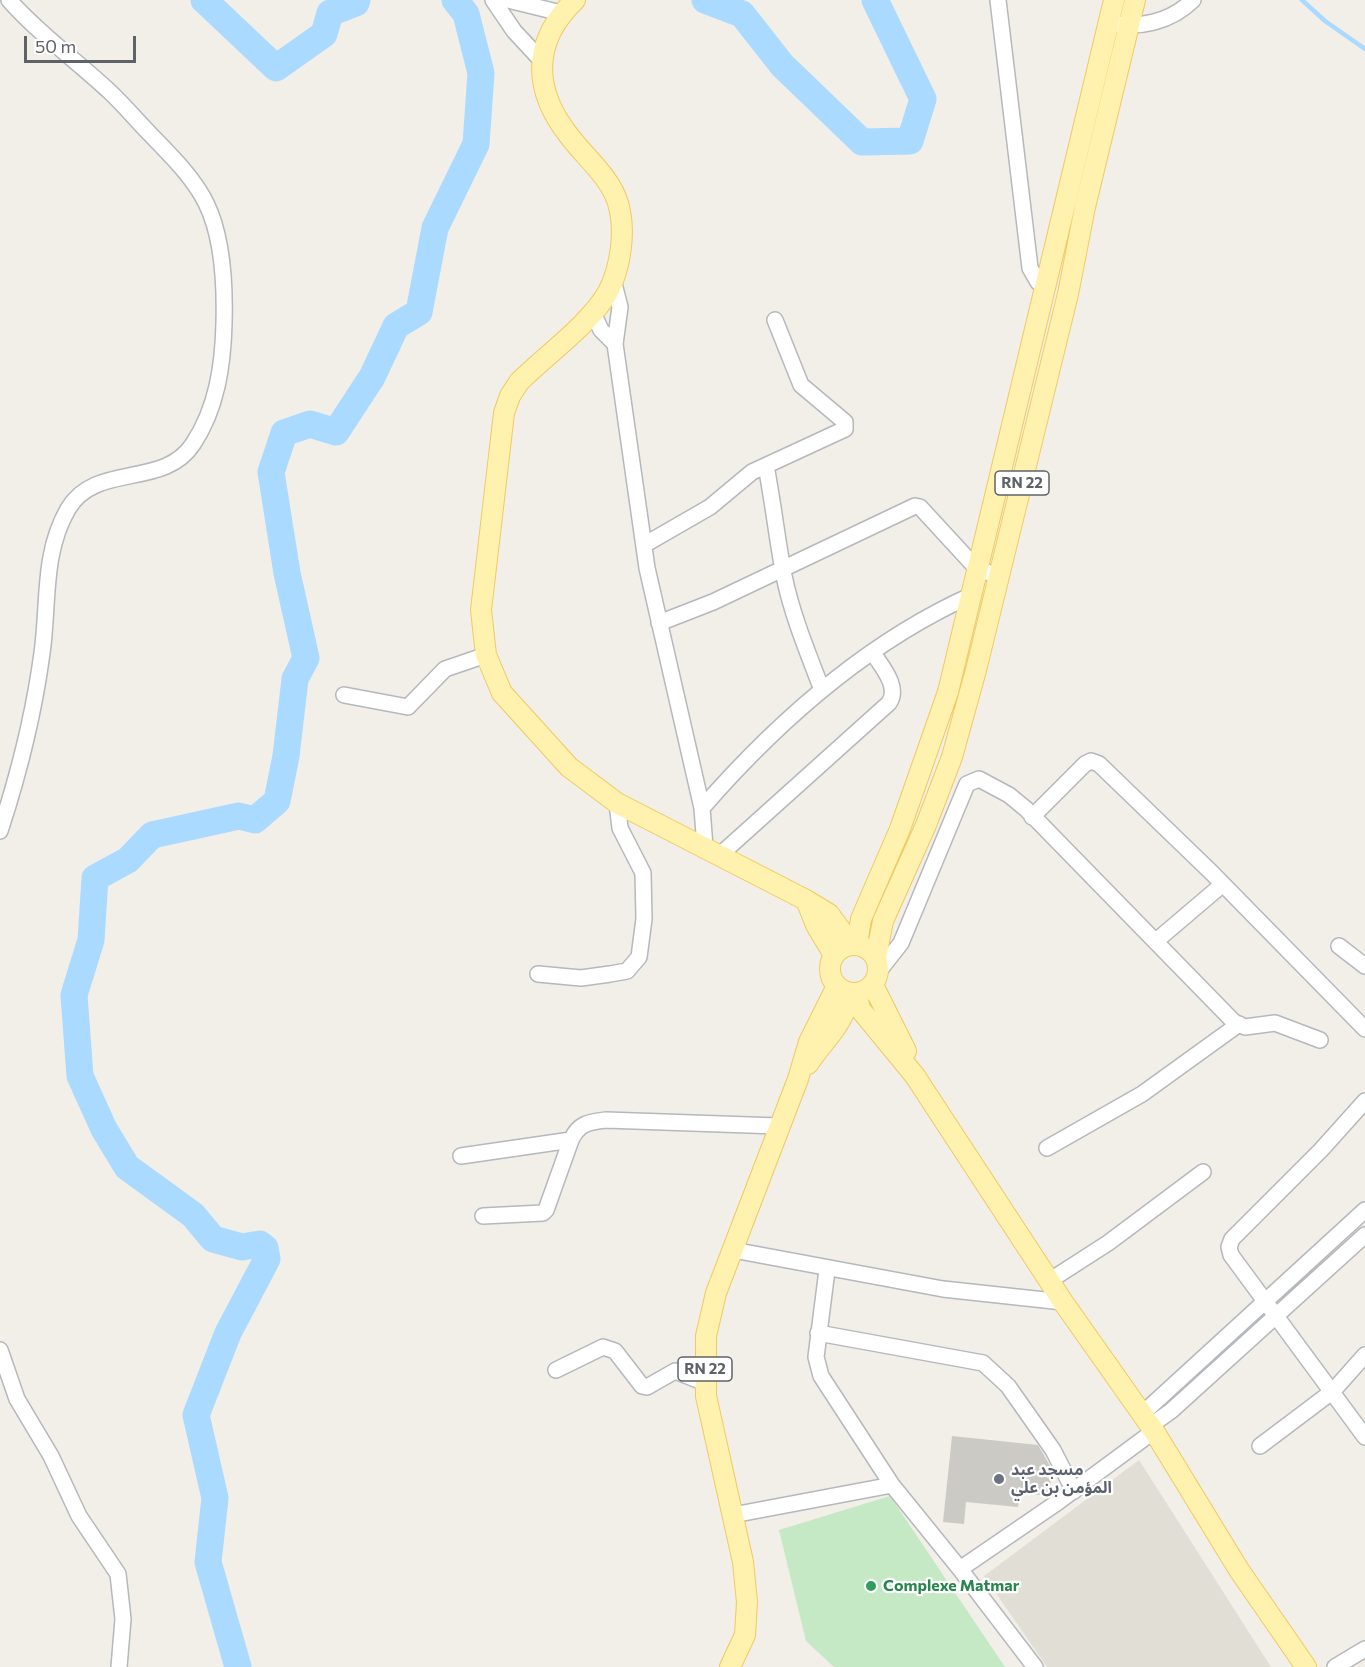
<!DOCTYPE html>
<html>
<head>
<meta charset="utf-8">
<style>
  body { margin:0 }
  #map { position:relative; width:1365px; height:1667px; overflow:hidden; background:#f1efe8; font-family:Commissioner,sans-serif }
  canvas { display:block }
  .scale { position:absolute; left:24px; top:36px; width:112px; height:27px; box-sizing:border-box; border:3px solid #5f6368; border-top:0; padding-left:8px; font-size:18px; line-height:21px; white-space:nowrap; color:#5f6368; -webkit-text-stroke:4px #fff; paint-order:stroke }
</style>
</head>
<body>
<div id="map">
<canvas width="1365" height="1667"></canvas>
<div class="scale">50 m</div>
</div>
<script>
const g = document.querySelector('canvas').getContext('2d');
g.lineJoin = 'round';
function fillPath(path, color) {
  g.fillStyle = color;
  g.fill(path, 'evenodd');
}
function stroke(path, color, width, dash) {
  g.strokeStyle = color;
  g.lineWidth = width;
  g.lineCap = dash ? 'butt' : 'round';
  g.setLineDash(dash || []);
  g.stroke(path);
}
function drawText(font, color, halo, rows, align = 'center') {
  g.font = font + ' Commissioner,"Noto Sans Arabic",sans-serif';
  g.lineWidth = 4.5;
  g.setLineDash([]);
  g.textBaseline = 'middle';
  g.strokeStyle = halo;
  g.fillStyle = color;
  for (const [text, x, y, turn = 0] of rows) {
    g.save();
    g.translate(x, y);
    g.rotate((+turn || 0) * Math.PI / 180);
    g.textAlign = isNaN(turn) ? turn : align;
    if (halo) g.strokeText(text, 0, 0);
    g.fillText(text, 0, 0);
    g.restore();
  }
}
fillPath(new Path2D(`
  M1139,1460L1271,1667H1047L984,1576Z`), '#e1ded6');
fillPath(new Path2D(`
  M890,1496L1005,1667H834L806,1641L779,1530Z`), '#c5e8c5');
stroke(new Path2D(`
  M1302,0L1325,21L1365,49`), '#aadaff', 4.5);
stroke(new Path2D(`
  M204,0L276,68L324,34L330,13L356,3L357,0
  M705,0L742,14L782,65L862,142L910,141L923,99L875,0
  M238,1667L208,1562L215,1498L196,1415L228,1333L267,1259L265,1248L260,1244L242,1247L213,1239L193,1215L127,1167L104,1129L80,1076L74,995L91,940L95,878L128,860L152,835L239,816L255,820L277,801L286,756L295,679L306,658L287,573L271,472L284,433L310,424L336,432L372,377L396,326L419,312L435,228L476,144L481,73L466,14L455,0`), '#aadaff', 27);
fillPath(new Path2D(`
  M952,1436L1038,1445L1052,1469L1049,1496L1020,1493L1018,1507L966,1502L964,1524L943,1522Z`), '#cccac5');
const minor = new Path2D(`
  M493,0L514,31L541,60
  M508,0L561,13
  M998,0L1030,268L1038,282L1045,286
  M1110,23C1139,29 1171,22 1193,0
  M613,280L620,307L615,344L647,568L702,808L705,847
  M593,313L601,330L615,344
  M766,466C773,502 777,539 784,576C792,615 808,653 822,690
  M644,545L710,507L752,472L845,429V422L801,385L775,320
  M659,623L713,602L915,506L920,507L978,570L999,575
  M344,695L408,707L445,669L486,655
  M702,808C777,722 867,642 972,595
  M1032,817L1085,764L1091,761L1099,764L1212,873L1365,1029
  M0,831C19,773 34,713 42,653C49,604 42,554 68,509C95,462 164,489 193,444C217,408 223,365 224,323C225,286 223,237 206,203C193,177 172,157 152,136C138,122 125,106 110,92C77,61 39,34 9,0
  M721,854L889,703C900,687 882,667 873,653
  M1156,941L1223,884
  M1339,946L1365,966
  M879,971L901,943L967,784L979,779L1009,795L1026,809L1234,1022L1245,1027L1275,1023L1320,1040
  M538,974L581,978L610,974L627,971L639,957L644,919L643,873L620,828L617,803
  M1365,1101L1321,1150L1232,1239L1229,1247L1231,1255L1365,1437
  M1047,1148L1142,1094L1239,1024
  M461,1156L571,1140
  M483,1216L543,1213L546,1210L571,1140C579,1123 589,1122 606,1120L778,1126
  M733,1250L943,1289L1063,1302
  M827,1270L816,1357L821,1376L892,1485L960,1569L1058,1502L1154,1431
  M1049,1281L1108,1243L1203,1172
  M818,1333L983,1363L1008,1386L1053,1450L1074,1491
  M0,1350L17,1399L51,1456L79,1516L118,1574L123,1619L119,1667
  M556,1370L603,1347L615,1351L642,1386L647,1387L675,1371L705,1383
  M1142,1414L1365,1210
  M1150,1426L1171,1411L1365,1235
  M1260,1446L1333,1391L1365,1355
  M733,1515L892,1485
  M960,1569L1035,1667
  M1335,1667L1365,1649`);
const major = new Path2D(`
  M575,0C531,42 533,91 570,137C586,158 610,177 618,203C626,230 621,267 608,292C590,324 546,355 519,382L510,396L504,413L481,610L486,655L502,693L569,767L617,803L806,900L829,914L851,944
  M806,900L816,925L834,955
  M857,944L861,919L900,829L948,692L1114,0
  M830 969a24 24 0 1 1 48 0a24 24 0 1 1-48 0Z
  M876,957L883,921L926,825L952,757L976,670L1068,294L1085,207L1135,0
  M873,985L906,1051
  M856,993L860,1009L915,1076L1063,1302L1154,1431L1239,1570L1306,1667
  M808,1064C823,1041 847,1022 849,993
  M730,1667L745,1635L747,1602L743,1562L706,1396V1336L716,1293L798,1079L809,1042L837,986`);
stroke(minor, '#b5b8bc', 18);
stroke(major, '#f2c960', 22);
stroke(minor, '#fff', 15);
stroke(major, '#fff2af', 20);
for (const [x, y, r, color] of [
  [999,1479,6,"#6b7280"],
  [871,1586,6,"#2e9e5b"]
]) {
  const dot = new Path2D();
  dot.arc(x, y, r, 0, 2 * Math.PI);
  g.fillStyle = color;
  g.fill(dot);
  stroke(dot, '#fff', 2);
}
for (const [x, y, w] of [
  [1022,483,54],
  [705,1369,54]
]) {
  const box = new Path2D();
  box.roundRect(x - w / 2, y - 12, w, 24, 4.5);
  g.fillStyle = '#fff';
  g.fill(box);
  stroke(box, '#5f6368', 1.5);
}
drawText('bold 15px', '#5f6368', null, [
  ["RN 22",1022,483],
  ["RN 22",705,1369]
]);
drawText('bold 16px', '#5b616d', '#fff', [
  ["مسجد عبد",1011,1470],
  ["المؤمن بن علي",1011,1488]
], 'left');
drawText('bold 16px', '#27864d', '#fff', [
  ["Complexe Matmar",883,1586]
], 'left');
</script>
</body>
</html>
